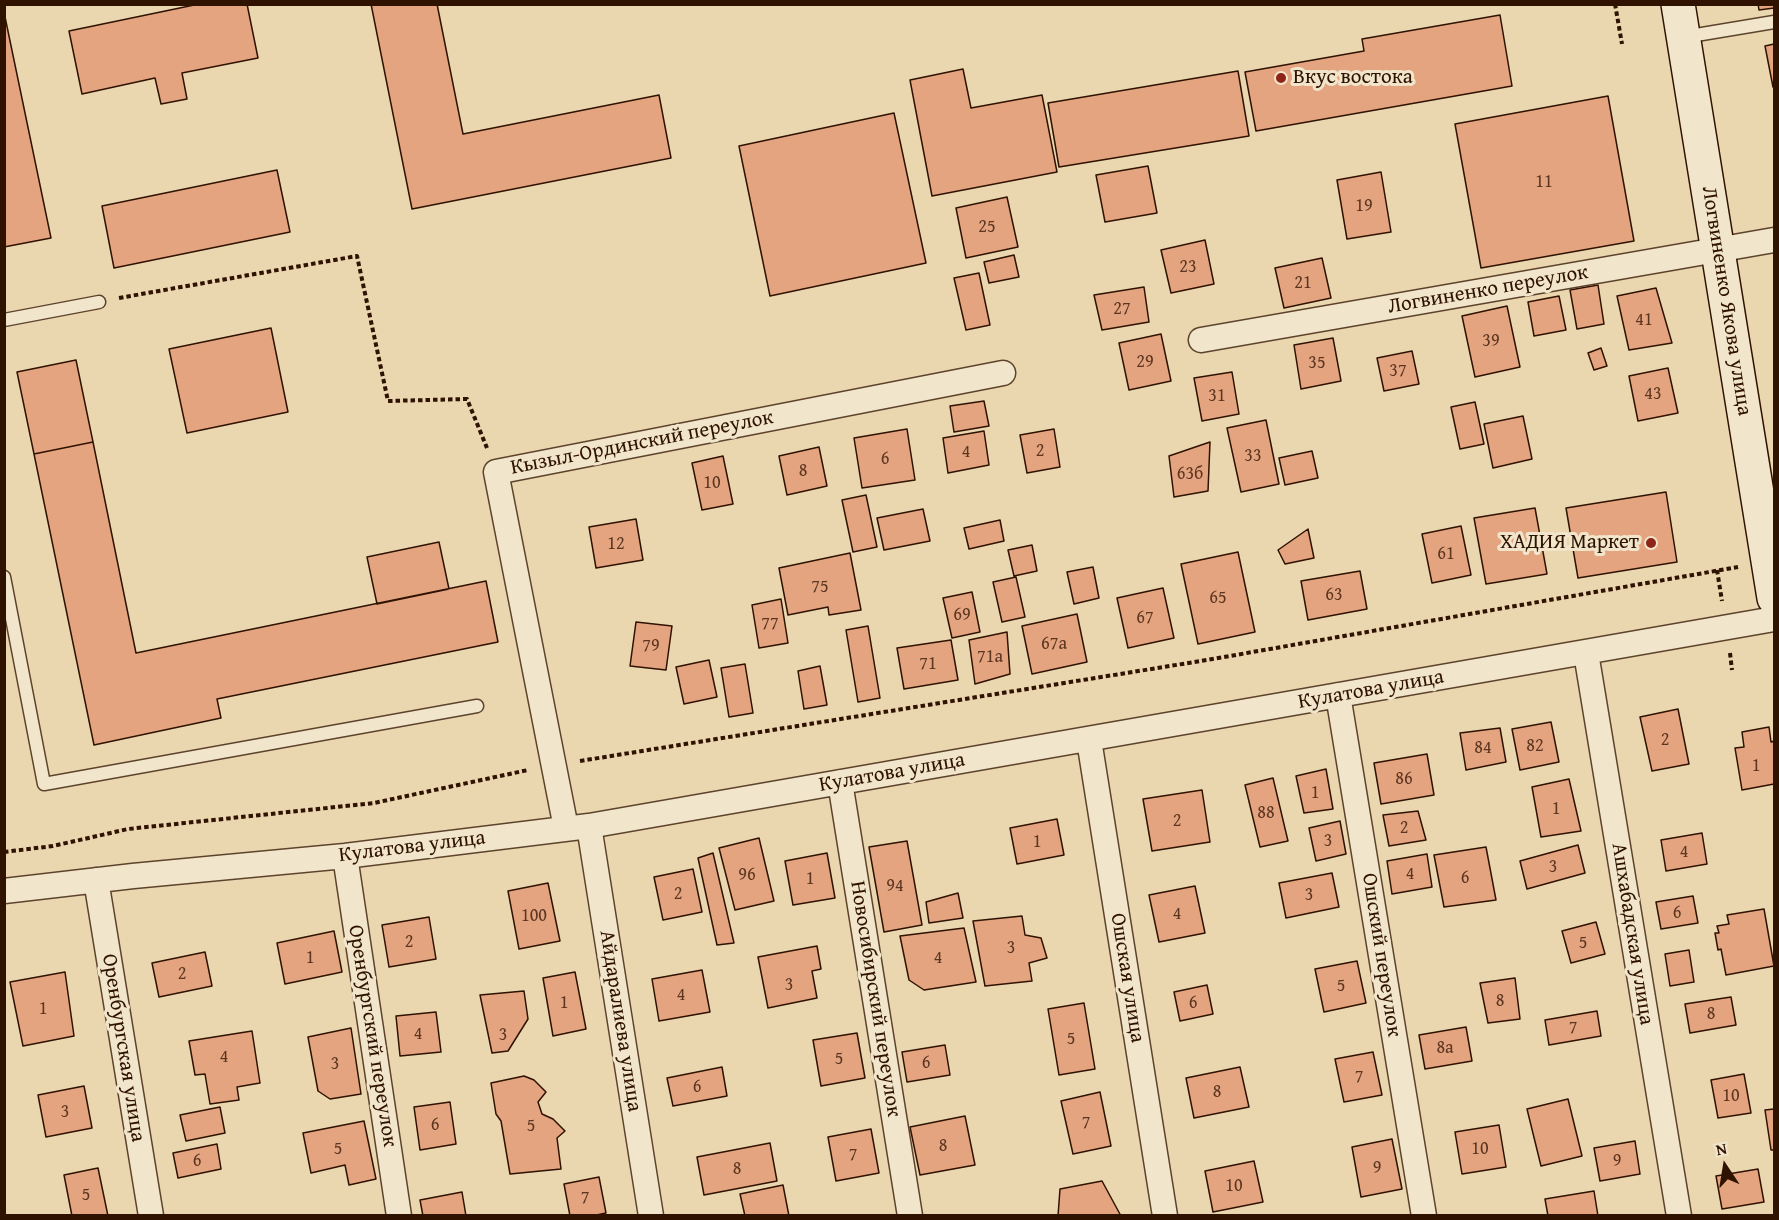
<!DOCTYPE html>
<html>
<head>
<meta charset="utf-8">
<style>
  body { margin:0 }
  #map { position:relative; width:1779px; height:1220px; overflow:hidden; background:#ead7b0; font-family:"Gentium Book Plus",serif }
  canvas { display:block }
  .frame { position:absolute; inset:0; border:6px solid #2f1200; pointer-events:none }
  .north { position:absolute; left:1695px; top:1136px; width:60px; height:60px; -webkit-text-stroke:4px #f1e5cc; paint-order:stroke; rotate:348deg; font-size:16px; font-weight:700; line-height:24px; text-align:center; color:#2f1200 }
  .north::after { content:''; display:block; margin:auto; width:21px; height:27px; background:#2f1200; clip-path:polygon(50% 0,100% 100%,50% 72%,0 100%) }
</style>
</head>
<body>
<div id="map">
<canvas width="1779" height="1220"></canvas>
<div class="frame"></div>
<div class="north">N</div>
</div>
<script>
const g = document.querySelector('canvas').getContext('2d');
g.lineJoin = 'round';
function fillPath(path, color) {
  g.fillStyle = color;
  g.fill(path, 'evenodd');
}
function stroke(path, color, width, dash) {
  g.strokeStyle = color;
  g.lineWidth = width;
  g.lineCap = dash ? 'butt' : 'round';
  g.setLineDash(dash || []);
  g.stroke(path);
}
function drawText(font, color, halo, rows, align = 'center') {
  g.font = font + ' "Gentium Book Plus",serif';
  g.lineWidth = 6;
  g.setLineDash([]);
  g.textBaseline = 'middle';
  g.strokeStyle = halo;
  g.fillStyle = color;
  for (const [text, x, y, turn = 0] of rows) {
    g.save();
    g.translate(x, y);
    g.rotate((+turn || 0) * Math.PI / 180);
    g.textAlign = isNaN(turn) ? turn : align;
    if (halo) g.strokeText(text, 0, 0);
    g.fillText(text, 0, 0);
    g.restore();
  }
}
const building = new Path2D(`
  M199,4H247L258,58L182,73L187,99L161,104L155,78L82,94L69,31Z
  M371,4H437L463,134L659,95L671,158L412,209Z
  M1758,4H1774V8L1759,10Z
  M4,12L51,238L4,247Z
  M1500,15L1512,86L1256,131L1245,72L1364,51L1362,39Z
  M1774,44V87H1773L1765,46Z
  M963,69L971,108L1042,95L1057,172L932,196L910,80Z
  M1238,71L1249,136L1059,167L1048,103Z
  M1608,96L1634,241L1481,268L1455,124Z
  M894,113L926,263L770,296L739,146Z
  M1148,166L1157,213L1105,222L1096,175Z
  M277,170L290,232L114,268L102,206Z
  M1381,172L1391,232L1347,239L1337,180Z
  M1007,197L1018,247L966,258L956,208Z
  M1205,240L1214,284L1171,293L1161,250Z
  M1014,255L1019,277L989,283L984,262Z
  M1322,258L1331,298L1284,308L1275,268Z
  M979,273L990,325L966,330L954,278Z
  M1598,285L1604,324L1577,329L1570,290Z
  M1144,287L1149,322L1102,330L1094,295Z
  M1656,288L1672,343L1629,350L1617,296Z
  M1559,296L1566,330L1534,336L1528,302Z
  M1507,306L1520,367L1475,377L1462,316Z
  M271,328L288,412L187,433L169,349Z
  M1161,334L1171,381L1129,390L1119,343Z
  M1333,338L1341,381L1301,389L1294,345Z
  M1601,348L1607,366L1594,370L1588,353Z
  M1412,351L1419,384L1384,391L1377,358Z
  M76,360L93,442L34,454L17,372Z
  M1668,368L1678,413L1638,421L1629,376Z
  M1232,372L1239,414L1202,421L1194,378Z
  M984,401L989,426L954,432L950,406Z
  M1475,402L1484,444L1460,449L1451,407Z
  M1523,416L1532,459L1493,468L1484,424Z
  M1266,420L1279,484L1241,492L1227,428Z
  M907,429L915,480L862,488L854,438Z
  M1054,429L1060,467L1027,473L1020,435Z
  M984,431L989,465L948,473L943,438Z
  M93,442L136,653L486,581L498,642L217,699L221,718L94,745L34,454Z
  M1210,442L1208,491L1174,497L1169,456Z
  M819,447L827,486L787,495L779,456Z
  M1312,451L1318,478L1285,485L1279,458Z
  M723,456L733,504L702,510L692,463Z
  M1666,492L1677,562L1578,578L1566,508Z
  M866,495L877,547L853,552L842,500Z
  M1535,508L1547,574L1486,584L1474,518Z
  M923,509L930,541L884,550L877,518Z
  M636,519L643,560L596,568L589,527Z
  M1000,520L1004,541L969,549L964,528Z
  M1461,526L1471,575L1432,583L1422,534Z
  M1308,529L1314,558L1285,564L1278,550Z
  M439,542L449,589L377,604L367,557Z
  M1032,545L1037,571L1014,576L1008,550Z
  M1238,552L1255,632L1198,644L1181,564Z
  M850,553L861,610L829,615L828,607L788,615L779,568Z
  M1093,567L1099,598L1074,604L1067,572Z
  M1360,571L1367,609L1308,620L1301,581Z
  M1016,577L1025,617L1002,622L993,582Z
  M1163,588L1174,638L1128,648L1117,598Z
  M972,592L980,632L952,638L943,598Z
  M781,599L788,643L759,648L752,605Z
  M1077,614L1087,662L1032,674L1022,626Z
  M636,622L672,626L666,670L630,666Z
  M868,626L880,698L858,702L846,630Z
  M1007,632L1010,674L975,684L969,640Z
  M951,640L958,680L904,689L897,648Z
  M709,660L717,697L684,704L676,667Z
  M745,664L753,713L729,717L721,668Z
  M820,666L827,705L804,709L798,671Z
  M1678,709L1689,764L1652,771L1640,717Z
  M1551,722L1559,762L1520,770L1512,729Z
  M1769,727L1771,742L1774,741V784L1742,790L1735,748L1744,747L1742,732Z
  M1500,728L1506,762L1466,770L1460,733Z
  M1427,754L1434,795L1381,804L1374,763Z
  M1326,769L1333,809L1304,813L1296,776Z
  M1273,778L1288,841L1260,847L1245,785Z
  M1569,779L1581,831L1541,837L1532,787Z
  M1202,790L1210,842L1152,851L1143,799Z
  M1418,811L1426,840L1389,846L1383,815Z
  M1057,819L1064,855L1017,864L1010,828Z
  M1340,821L1346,854L1316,861L1309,828Z
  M1702,833L1707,864L1666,871L1661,840Z
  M759,838L774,901L735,910L719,848Z
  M907,841L922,925L884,932L869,847Z
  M1578,845L1585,873L1527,889L1520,861Z
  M1486,847L1496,900L1444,907L1434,855Z
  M713,853L734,943L717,945L698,858Z
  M827,853L835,898L793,905L785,861Z
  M1427,854L1432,887L1392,894L1387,861Z
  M693,869L702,912L663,920L654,877Z
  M1332,873L1339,907L1286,918L1279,883Z
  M548,883L560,941L519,949L508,891Z
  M1195,886L1205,933L1159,942L1149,895Z
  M958,893L963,918L929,923L926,902Z
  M1693,896L1698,923L1661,929L1656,902Z
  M1764,909L1774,966L1726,975L1721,949L1718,950L1715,933H1719L1717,926L1729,924L1727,915Z
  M1022,916L1025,935L1041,938L1047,958L1029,963L1032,981L985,986L973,921Z
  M429,917L436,959L389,967L382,925Z
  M1596,922L1605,954L1571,963L1562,931Z
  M964,928L976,982L924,990L909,980L900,936Z
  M334,931L342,972L285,984L277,943Z
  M817,946L821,969L812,971L817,998L768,1008L758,957Z
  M1689,950L1694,982L1670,986L1665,954Z
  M205,952L212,986L159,997L152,963Z
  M1357,961L1366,1003L1324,1012L1315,969Z
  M702,970L710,1012L659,1021L652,979Z
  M65,972L74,1036L23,1046L10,982Z
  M575,972L586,1029L553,1036L543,978Z
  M1515,978L1520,1019L1488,1023L1480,983Z
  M1207,985L1213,1014L1180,1021L1174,992Z
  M524,991L528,1019L508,1051L492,1053L480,995Z
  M1731,997L1736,1025L1690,1033L1685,1004Z
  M1084,1003L1095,1069L1059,1075L1048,1009Z
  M1597,1011L1601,1036L1549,1045L1545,1020Z
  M436,1012L441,1052L400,1056L396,1016Z
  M1466,1027L1472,1061L1425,1069L1419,1035Z
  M351,1028L361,1094L330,1099L318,1091L308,1037Z
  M252,1031L260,1083L237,1087L239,1100L210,1104L205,1074L195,1075L189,1041Z
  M857,1033L865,1078L821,1086L813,1040Z
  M945,1045L950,1075L907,1082L902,1052Z
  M1373,1052L1382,1095L1344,1102L1335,1059Z
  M722,1067L727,1096L673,1106L667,1078Z
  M1240,1067L1249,1107L1194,1118L1186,1078Z
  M1744,1074L1751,1113L1718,1118L1711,1080Z
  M524,1076L534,1080L546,1092L538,1102L542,1114L553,1119L565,1131L557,1138L561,1169L510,1174L501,1121L496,1114L491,1083Z
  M84,1086L92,1128L46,1137L38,1095Z
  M1100,1092L1111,1146L1073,1154L1061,1101Z
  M1568,1099L1582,1156L1541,1166L1527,1109Z
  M450,1102L456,1144L420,1150L414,1107Z
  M220,1107L225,1133L186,1141L180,1115Z
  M1774,1109V1150H1771L1765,1110Z
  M965,1116L975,1165L920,1175L910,1127Z
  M364,1121L376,1179L349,1185L345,1165L311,1173L303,1133Z
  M1499,1125L1506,1167L1462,1174L1455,1132Z
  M871,1129L879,1173L836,1181L828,1137Z
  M1392,1139L1402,1189L1361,1197L1352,1147Z
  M1635,1141L1640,1174L1600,1181L1594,1148Z
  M770,1143L777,1181L704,1195L697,1157Z
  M217,1144L221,1169L178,1178L173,1153Z
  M1254,1161L1263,1202L1213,1212L1205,1171Z
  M98,1168L108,1216H72L64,1175Z
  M1758,1169L1764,1202L1722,1209L1716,1176Z
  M599,1177L606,1213L592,1216H570L564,1184Z
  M1102,1181L1121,1216H1058L1060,1189Z
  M783,1185L789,1216H745L740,1194Z
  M1594,1191L1598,1216H1548L1545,1199Z
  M462,1192L466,1216H423L420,1200Z`);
fillPath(building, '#e4a480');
stroke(building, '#2f1200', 1.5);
const lane = new Path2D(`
  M1684,37L1774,22
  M4,320L99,302
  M4,577L44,784L477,706`);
const street = new Path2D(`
  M1201,340L1774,240
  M1586,653L1679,1216
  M1338,695L1424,1216
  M1089,740L1165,1216
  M840,782L910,1216
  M589,826L651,1216
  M566,828L496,472L1003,373
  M345,856L399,1216
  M96,880L151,1216
  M4,891L133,876L345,856L589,826L1774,619`);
const secondary = new Path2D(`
  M1678,4L1774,598`);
stroke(lane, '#5e432c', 15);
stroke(street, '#5e432c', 27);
stroke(secondary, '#2f1200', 36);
stroke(new Path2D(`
  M1615,4L1622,44
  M119,298L357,256L388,401L467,399L487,448
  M1717,570L1722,601
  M1730,653L1732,670
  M580,761L1207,660L1738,567
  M4,852L53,846L128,829L374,803L528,770`), '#2f1200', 4, [4.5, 3]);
stroke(lane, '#f1e5cc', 12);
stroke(street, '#f1e5cc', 24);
stroke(secondary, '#f1e5cc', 33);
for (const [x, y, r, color] of [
  [1281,78,6,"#8f2418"],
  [1651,543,6,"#8f2418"]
]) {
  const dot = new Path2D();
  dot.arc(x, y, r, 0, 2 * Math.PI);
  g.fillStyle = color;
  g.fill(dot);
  stroke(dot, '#f1e5cc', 2);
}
drawText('18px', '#5c3620', null, [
  ["11",1544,182],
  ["19",1364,206],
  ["25",987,227],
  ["23",1188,267],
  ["21",1303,283],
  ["27",1122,309],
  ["41",1644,320],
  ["39",1491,341],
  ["29",1145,362],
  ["35",1317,363],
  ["37",1398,371],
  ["43",1653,394],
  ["31",1217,396],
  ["2",1040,451],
  ["4",966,452],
  ["33",1253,456],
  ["6",885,459],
  ["8",803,471],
  ["63б",1190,474],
  ["10",712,483],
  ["12",616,544],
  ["61",1446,554],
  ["75",820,587],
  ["63",1334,595],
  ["65",1218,598],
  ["69",962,615],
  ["67",1145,618],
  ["77",770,624],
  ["67а",1054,644],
  ["79",651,646],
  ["71а",990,657],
  ["71",928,664],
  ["2",1665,740],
  ["82",1535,746],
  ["84",1483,748],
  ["1",1756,766],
  ["86",1404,779],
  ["1",1315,793],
  ["1",1556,809],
  ["88",1266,813],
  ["2",1177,821],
  ["2",1404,828],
  ["3",1328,841],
  ["1",1037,842],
  ["4",1684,852],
  ["3",1553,867],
  ["4",1410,874],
  ["96",747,875],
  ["6",1465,878],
  ["1",810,879],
  ["94",895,886],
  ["2",678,894],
  ["3",1309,895],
  ["6",1677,913],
  ["4",1177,914],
  ["100",534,916],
  ["2",409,942],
  ["5",1583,943],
  ["3",1011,948],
  ["1",310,958],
  ["4",938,958],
  ["2",182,974],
  ["3",789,985],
  ["5",1341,986],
  ["4",681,995],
  ["8",1500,1001],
  ["1",564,1003],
  ["6",1193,1003],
  ["1",43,1009],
  ["8",1711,1014],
  ["7",1573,1028],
  ["4",418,1034],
  ["3",503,1035],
  ["5",1071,1039],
  ["8а",1445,1048],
  ["4",224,1057],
  ["5",839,1059],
  ["6",926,1063],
  ["3",335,1064],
  ["7",1359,1077],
  ["6",697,1087],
  ["8",1217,1092],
  ["10",1731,1096],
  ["3",65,1112],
  ["7",1086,1123],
  ["6",435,1125],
  ["5",531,1126],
  ["8",943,1146],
  ["5",338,1149],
  ["10",1480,1149],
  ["7",853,1155],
  ["6",197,1161],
  ["9",1617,1161],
  ["9",1377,1168],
  ["8",737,1169],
  ["10",1234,1186],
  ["5",86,1195],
  ["7",585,1198]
]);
drawText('21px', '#2f1200', '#f1e5cc', [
  ["Вкус востока",1293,78],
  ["ХАДИЯ Маркет",1639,543,"right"]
], 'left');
drawText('21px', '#2f1200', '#f1e5cc', [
  ["Логвиненко переулок",1488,290,-10],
  ["Логвиненко Якова улица",1726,301,81],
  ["Кызыл-Ординский переулок",642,443,-11],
  ["Кулатова улица",1371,690,-10],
  ["Кулатова улица",892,773,-10],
  ["Кулатова улица",412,847,-7],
  ["Ашхабадская улица",1632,934,81],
  ["Ошский переулок",1381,955,81],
  ["Ошская улица",1127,978,81],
  ["Новосибирский переулок",875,999,81],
  ["Айдаралиева улица",620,1021,81],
  ["Оренбургский переулок",372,1036,81],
  ["Оренбургская улица",123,1048,81]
]);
</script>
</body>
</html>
